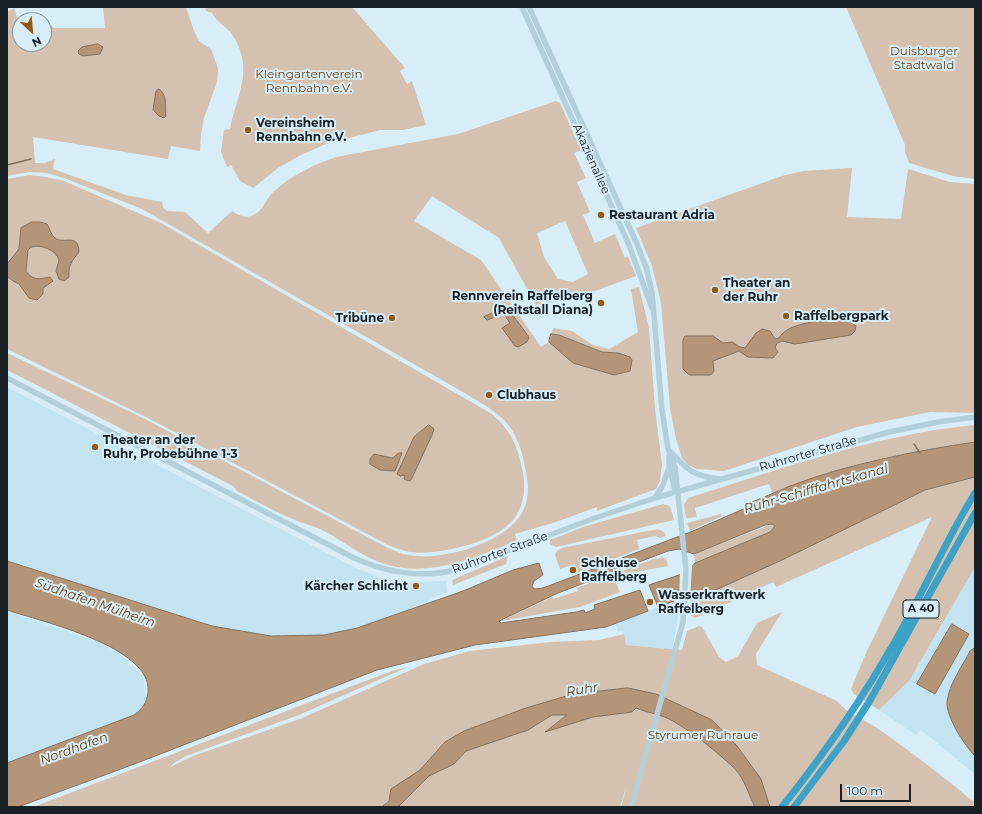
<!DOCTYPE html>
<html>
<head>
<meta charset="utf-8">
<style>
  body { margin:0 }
  #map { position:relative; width:982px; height:814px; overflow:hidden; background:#d7eef9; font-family:Montserrat,sans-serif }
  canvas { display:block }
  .frame { position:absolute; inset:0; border:8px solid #182125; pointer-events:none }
  .north { position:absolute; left:12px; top:12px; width:40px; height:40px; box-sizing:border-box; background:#d7eef9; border:1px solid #8b9ca4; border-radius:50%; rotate:154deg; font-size:11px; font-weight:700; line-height:16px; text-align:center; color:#182125 }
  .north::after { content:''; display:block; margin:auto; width:14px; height:18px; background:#945b16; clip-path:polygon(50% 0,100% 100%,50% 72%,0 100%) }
  .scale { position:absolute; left:840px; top:784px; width:71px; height:18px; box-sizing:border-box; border:2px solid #182125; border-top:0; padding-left:5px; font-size:12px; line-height:14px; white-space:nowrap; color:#182125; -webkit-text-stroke:3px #d7eef9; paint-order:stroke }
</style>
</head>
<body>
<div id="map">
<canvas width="982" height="814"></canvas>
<div class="frame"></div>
<div class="north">N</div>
<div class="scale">100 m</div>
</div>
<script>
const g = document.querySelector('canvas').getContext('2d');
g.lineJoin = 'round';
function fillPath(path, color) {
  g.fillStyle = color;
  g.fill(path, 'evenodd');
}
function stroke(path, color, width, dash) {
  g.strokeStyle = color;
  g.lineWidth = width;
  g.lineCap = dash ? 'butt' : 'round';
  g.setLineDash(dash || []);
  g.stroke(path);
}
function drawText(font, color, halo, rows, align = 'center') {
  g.font = font + ' Montserrat,sans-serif';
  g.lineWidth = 4;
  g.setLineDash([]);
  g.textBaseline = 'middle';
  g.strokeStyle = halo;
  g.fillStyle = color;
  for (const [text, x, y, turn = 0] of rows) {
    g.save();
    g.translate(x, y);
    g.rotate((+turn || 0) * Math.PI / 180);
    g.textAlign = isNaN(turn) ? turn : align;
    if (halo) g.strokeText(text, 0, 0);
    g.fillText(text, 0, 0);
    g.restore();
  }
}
fillPath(new Path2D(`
  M7,387L356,568L387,580L405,582L446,581L447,592L404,612L357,628L324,635L271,636L212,626L7,561Z
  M975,567V774L921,730L916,735L879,710L909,681Z
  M679,599L677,625L672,649L626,645L623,631L618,632L616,624Z
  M7,611L98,642L116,652L129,661L128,665L133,666L140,673L144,680L145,695L148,696L145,704L134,715L7,763Z`), '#c4e3f1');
fillPath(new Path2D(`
  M103,7H186L194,31L199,41L211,49L218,68L217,82L204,118L201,134L200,151L171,146L168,159L33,137L35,163H45L55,159L53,169L126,195L162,202L163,207L167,211L185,212L208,233L232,211C239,216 247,219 255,214C263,210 266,199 272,193C290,176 313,165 336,157L458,134L556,101L560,103L581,150L574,153L586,178L577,182L590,212L583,215L595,243L615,234L625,258L628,256L636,276L573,299L536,305L499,238L432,196L414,221L481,260L541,347L549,342L573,363L614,375L630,371V357L618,353L602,352L559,335L551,334L553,328L572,331L593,345L609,349L638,332L631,289L639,287L649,328L655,409L662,465L660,481L656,489L597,511V507L556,522L515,534L517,541C473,558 426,580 379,562C358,554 341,539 320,529C312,525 303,524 295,520C275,512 256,501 237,491L233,486L7,370V353L145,419L388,548C395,551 402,554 408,555C442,562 510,542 524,509C530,495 528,481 525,467C522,450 516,432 504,420C492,408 476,400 461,391L142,209L64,178L47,173L30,172L7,176V12L14,8L20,26V44H44V21H46L54,28H105ZM565,221L588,274L573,282L558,279L544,257L537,233Z
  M205,7H352L405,68L400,71L407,84L412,81L426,125L403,130H380L326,144L301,155L278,168L253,188L240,181L231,165L227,167L221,152L224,130L230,129C236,96 255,70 233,36C228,27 217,23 212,13L206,11Z
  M846,7H975V179L953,176L909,163L905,152V145Z
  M852,168L847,217L901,219L908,169L950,182L975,184V413L930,412L857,427L724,471L696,469L688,465L682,458L676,439L670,408L661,303L652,266L636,228L782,176L803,171Z
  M30,175L46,177L64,181L161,223L492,414C509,429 518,445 522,468C526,486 525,505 513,520C496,542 437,556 410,552C404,551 397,548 390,546L146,417L7,349V179Z
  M975,425V442C911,451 831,466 773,495L769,484L695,508L697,517L686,518L684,505L688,498C781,469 877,434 975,425Z
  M975,477V567L909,681L879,710L854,694L851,689L866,653L932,517L776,587L773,582L703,615L695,618L690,615L691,597H700L782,560L925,490Z
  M663,504L670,506L674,520L556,547L550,544V540L583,527Z
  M721,514L722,516L690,531L687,523Z
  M772,524L775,526L770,532L695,563L694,554Z
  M658,529L664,532L666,536L660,538L655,536L637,540L639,549L578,573L574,564L560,569L555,555L557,551L562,548Z
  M508,556L506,564L453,585L452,580Z
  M662,557L666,559L668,566L631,573L616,579L615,581L620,592L580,607L501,621L552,597L553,599L578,591L577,588L582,586L656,558L657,559Z
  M782,612L756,654L757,665L837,701C848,715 866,720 880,730C913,753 944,777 975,803V807H621L627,785L620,807H60L62,805L57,807H33L392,671L408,667L299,715L186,756L174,763L170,767L193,756L300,719L424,664L470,651L550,642L599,640L624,634L626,645L682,650L687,631L699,626L702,627L719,657L726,662L738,656L757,623Z`), '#d5c1af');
const water = new Path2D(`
  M98,44L103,47L100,54L83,56L79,54L78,51L82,47Z
  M159,89C168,95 165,108 166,116L164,118L159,116L153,110L156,91Z
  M32,222H40L47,224C50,229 51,235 55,238C64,245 78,232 79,252C72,261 68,265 69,277L64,281L59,279L56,271L59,260C57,250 40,244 31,247L28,250L26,271C33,281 39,279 50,277L53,281L43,288V294L37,300L29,298L19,284L13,281L7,276V264L19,249L21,228Z
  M504,308L509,310L529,337L527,342L518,347L515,346L502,328L510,323L504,314L487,320L484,317Z
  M838,319L849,321L856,326L855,331L851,335L795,344L782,341L777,343L775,348L778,352L773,358L748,357L739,351L713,361L714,371L711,375H689L683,369V340L685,336H713L723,343L732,342L740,347L745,348L756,333L762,329L770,331L775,339L779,338C788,322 822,321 838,319Z
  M551,334L559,335L602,352L618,353L630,357L632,360L630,371L614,375L573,363L549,342Z
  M429,425L434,429L432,435L411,480L408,481L404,479L405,475L400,476L397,474L414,437Z
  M975,442V477L925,490L782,560L700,597L679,599L658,607L649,585L679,575L695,563L770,532L775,526L772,524L765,525L694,554L679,549L668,551L558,593L499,621L501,623L576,612L584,610L585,613L595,609L594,605L640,590L648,611L606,627L475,645L377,670L137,763L18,807H7V763L134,715C143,708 147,703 148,692C153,647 40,621 7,610V561L212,626L271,636L324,635L357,628L463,591L513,570L539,563L543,575L534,581L532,586L534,589L543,588L693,531L748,507L747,504C762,498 776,492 790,486C848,464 914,451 975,442Z
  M399,453H402L395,471L380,470L370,464V459L374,454L392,458Z
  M952,624L969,634L935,694L917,684Z
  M975,648V756C965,746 946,717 947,702C949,684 962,667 970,651Z
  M628,688L656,694L712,720L737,746L761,779L770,807H755C749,795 744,778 735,769C720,754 692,732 673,721C661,714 648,713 636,708L632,712L593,717L545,732L567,715H552L528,730L466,751L454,764L429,776L398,807H373H382L389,801L391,789L420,770L445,742L464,731L526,708L573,694Z`);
fillPath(water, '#b49578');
stroke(water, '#85725f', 1);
fillPath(new Path2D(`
  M695,561L692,566L690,599L679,601L680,572Z`), '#d7eef9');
stroke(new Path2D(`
  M7,165L31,159
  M914,444L920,453`), '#85725f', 1.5);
stroke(new Path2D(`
  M522,7L629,245L652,308
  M529,7L637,244L646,267L652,292L662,410L668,449L675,467L686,570L683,622L631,807
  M7,378L354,558C388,573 423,579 459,569L595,518L655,498L889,432L938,422L975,417
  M671,452C687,470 694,476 719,479
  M669,456V467L675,490
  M655,498L663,485L669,467`), '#b3d0da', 5.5);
stroke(new Path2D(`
  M782,807C825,753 863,698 897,638C924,591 946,540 975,493
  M794,807L844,741L869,702L975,513`), '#3ca2c7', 7);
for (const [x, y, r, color] of [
  [248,130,4,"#945b16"],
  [601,215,4,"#945b16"],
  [715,290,4,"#945b16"],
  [601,303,4,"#945b16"],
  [786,316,4,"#945b16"],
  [392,318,4,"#945b16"],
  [489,395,4,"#945b16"],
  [95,447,4,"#945b16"],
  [573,570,4,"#945b16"],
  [416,586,4,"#945b16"],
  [650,602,4,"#945b16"]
]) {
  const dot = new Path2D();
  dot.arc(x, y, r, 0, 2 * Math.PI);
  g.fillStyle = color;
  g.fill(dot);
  stroke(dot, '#d7eef9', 1.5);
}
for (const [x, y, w] of [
  [921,609,36]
]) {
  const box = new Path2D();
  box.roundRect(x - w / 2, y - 9, w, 18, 3);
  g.fillStyle = '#d7eef9';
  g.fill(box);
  stroke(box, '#182125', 1);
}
drawText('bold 11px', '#182125', null, [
  ["A 40",921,609]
]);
drawText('12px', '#6c410f', '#d7eef9', [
  ["Duisburger",924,51],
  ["Stadtwald",924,65],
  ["Kleingartenverein",309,74],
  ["Rennbahn e.V.",309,88],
  ["Styrumer Ruhraue",703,735]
]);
drawText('bold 12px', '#182125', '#d7eef9', [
  ["Vereinsheim",256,123],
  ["Rennbahn e.V.",256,137],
  ["Restaurant Adria",609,215],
  ["Theater an",723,283],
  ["der Ruhr",723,297],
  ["Rennverein Raffelberg",593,296,"right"],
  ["(Reitstall Diana)",593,310,"right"],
  ["Raffelbergpark",794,316],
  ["Tribüne",384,318,"right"],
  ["Clubhaus",497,395],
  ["Theater an der",103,440],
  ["Ruhr, Probebühne 1-3",103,454],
  ["Schleuse",581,563],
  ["Raffelberg",581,577],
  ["Kärcher Schlicht",408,586,"right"],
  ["Wasserkraftwerk",658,595],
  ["Raffelberg",658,609]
], 'left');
drawText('12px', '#182125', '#d7eef9', [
  ["Akazienallee",591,159,66],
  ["Ruhrorter Straße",808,454,-16],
  ["Ruhrorter Straße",500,553,-20]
]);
drawText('italic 13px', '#663c07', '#d7eef9', [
  ["Ruhr-Schifffahrtskanal",816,489,-16],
  ["Südhafen Mülheim",95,603,19],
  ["Ruhr",582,690,-9],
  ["Nordhafen",74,749,-20]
]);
</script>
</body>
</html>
